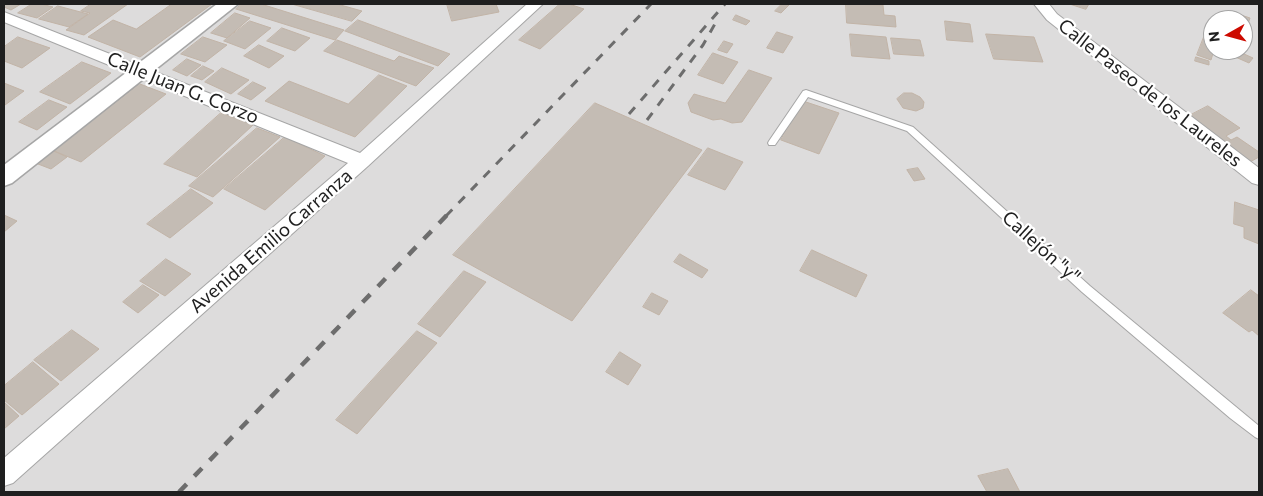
<!DOCTYPE html>
<html>
<head>
<meta charset="utf-8">
<style>
  body { margin:0 }
  #map { position:relative; width:1263px; height:496px; overflow:hidden; background:#f0ede5; font-family:Commissioner,sans-serif }
  canvas { display:block }
  .frame { position:absolute; inset:0; border:5px solid #1f1f1f; pointer-events:none }
  .north { position:absolute; left:1203px; top:10px; width:50px; height:50px; box-sizing:border-box; background:#fff; border:1px solid #a5a5a5; border-radius:50%; rotate:263deg; font-size:14px; font-weight:700; line-height:20px; text-align:center; color:#1f1f1f }
  .north::after { content:''; display:block; margin:auto; width:18px; height:22px; background:#cd0b00; clip-path:polygon(50% 0,100% 100%,50% 72%,0 100%) }
</style>
</head>
<body>
<div id="map">
<canvas width="1263" height="496"></canvas>
<div class="frame"></div>
<div class="north">N</div>
</div>
<script>
const g = document.querySelector('canvas').getContext('2d');
g.lineJoin = 'round';
function fillPath(path, color) {
  g.fillStyle = color;
  g.fill(path, 'evenodd');
}
function stroke(path, color, width, dash) {
  g.strokeStyle = color;
  g.lineWidth = width;
  g.lineCap = dash ? 'butt' : 'round';
  g.setLineDash(dash || []);
  g.stroke(path);
}
function drawText(font, color, halo, rows, align = 'center') {
  g.font = font + ' Commissioner,sans-serif';
  g.lineWidth = 4.5;
  g.setLineDash([]);
  g.textBaseline = 'middle';
  g.strokeStyle = halo;
  g.fillStyle = color;
  for (const [text, x, y, turn = 0] of rows) {
    g.save();
    g.translate(x, y);
    g.rotate((+turn || 0) * Math.PI / 180);
    g.textAlign = isNaN(turn) ? turn : align;
    if (halo) g.strokeText(text, 0, 0);
    g.fillText(text, 0, 0);
    g.restore();
  }
}
fillPath(new Path2D(`
  M4,4H1259V492H4ZM1213,20H1243V50H1213Z`), '#dddcdc');
const building = new Path2D(`
  M4,4H21L11,10L4,7Z
  M32,4H41L53,7L37,18L18,13Z
  M91,4H128L84,35L66,30L90,13L81,11Z
  M172,4H212L140,57L88,37L113,20L136,29Z
  M242,4H261L344,30L335,40L236,9Z
  M292,4H337L362,11L352,21Z
  M447,4H496L499,12L452,21Z
  M560,4H569L584,9L540,49L519,40Z
  M782,4H790L781,13L775,11Z
  M846,4L883,5L884,15L895,16L896,27L847,23Z
  M1070,4H1089L1086,9Z
  M58,6L88,14L69,27L39,19Z
  M1229,11L1250,18L1248,24L1243,23V20L1227,17Z
  M235,13L250,18L227,38L211,33Z
  M736,15L750,21L746,25L733,20Z
  M358,20L450,54L438,66L345,31Z
  M250,21L271,28L245,49L224,41Z
  M945,21L970,24L973,42L947,40Z
  M282,28L310,38L295,51L267,41Z
  M777,32L793,37L783,53L767,48Z
  M850,34L886,37L890,59L852,56Z
  M986,34L1034,37L1043,62L994,59Z
  M18,37L50,48L22,68L4,61V47Z
  M203,37L227,45L205,62L181,54Z
  M1204,37L1213,40L1214,50L1211,60L1197,55Z
  M891,38L920,40L924,56L894,54Z
  M337,40L394,61L399,56L434,68L416,86L324,51Z
  M724,41L733,44L727,53L718,50Z
  M259,45L284,56L269,68L244,56Z
  M1226,50H1235L1253,58L1249,63L1224,52Z
  M713,53L738,62L723,84L698,75Z
  M1196,57L1209,61V65L1195,61Z
  M187,59L201,65L187,76L173,70Z
  M82,62L111,73L70,104L40,92Z
  M203,66L214,71L202,80L191,76Z
  M222,68L249,80L231,94L205,82Z
  M749,70L772,78L742,122L732,123L721,119L713,120L691,112L688,103L694,94L725,103Z
  M379,75L407,86L355,137L265,101L289,81L348,104Z
  M253,82L266,88L251,100L238,94Z
  M4,83L24,91L5,105L4,104Z
  M140,84L166,94L81,162L54,151Z
  M904,93H912L920,97L924,102L923,108L916,111L903,108L897,99Z
  M49,100L67,107L37,130L19,122Z
  M803,101L839,113L819,154L781,140Z
  M595,103L702,150L572,321L453,255Z
  M1208,106L1240,128L1226,136L1231,140L1237,137L1259,152V157L1248,163L1185,118Z
  M221,113L253,125L197,177L164,164Z
  M257,128L280,137L213,197L189,186Z
  M285,137L325,156L265,210L224,189Z
  M708,148L743,162L725,190L688,175Z
  M54,151L67,157L51,169L38,164Z
  M918,168L925,179L914,181L907,170Z
  M191,189L213,203L170,238L147,224Z
  M1235,202L1259,210V244L1244,238V227L1234,224Z
  M4,215L17,221L4,232Z
  M812,250L867,275L856,297L800,271Z
  M680,254L708,270L702,278L674,262Z
  M166,259L191,274L165,296L140,281Z
  M464,271L486,282L440,337L418,324Z
  M143,285L159,295L138,313L123,302Z
  M1251,290L1259,296V336L1252,330L1249,332L1223,313Z
  M652,293L668,301L659,315L643,307Z
  M72,330L99,349L61,381L34,360Z
  M417,331L437,343L357,434L336,420Z
  M620,352L641,365L628,385L606,372Z
  M33,362L59,384L22,415L4,400V386Z
  M4,402L19,416L4,429Z
  M1008,469L1020,492H987L978,476Z`);
fillPath(building, '#c4bcb4');
stroke(building, '#c2b4a7', 1);
const service = new Path2D(`
  M806,90L913,127L1090,286L1259,426V439L1255,437L1230,418L1082,292L907,131L808,97L775,145H769L768,143L769,141L803,91Z`);
const minor = new Path2D(`
  M527,4H543L368,166L13,483L4,486V458L348,163L4,22V12L360,153Z
  M1034,4H1049L1057,14L1259,168V185L1252,183L1047,20Z`);
const tertiary = new Path2D(`
  M217,4H238L12,183L4,186V165Z`);
stroke(service, '#a6a6a6', 2);
stroke(minor, '#a6a6a6', 2);
stroke(tertiary, '#a6a6a6', 3);
fillPath(service, '#fff');
fillPath(minor, '#fff');
fillPath(tertiary, '#fff');
stroke(new Path2D(`
  M629,114L725,4
  M647,120L703,45L716,22
  M446,216L651,4`), '#6d6d6d', 3, [9, 9]);
stroke(new Path2D(`
  M179,492L447,215`), '#6d6d6d', 4.5, [11, 11]);
drawText('19px', '#1f1f1f', '#fff', [
  ["Calle Juan G. Corzo",183,88,22],
  ["Calle Paseo de los Laureles",1150,93,38],
  ["Avenida Emilio Carranza",271,241,-41],
  ["Callejón \"y\"",1041,247,42]
]);
</script>
</body>
</html>
